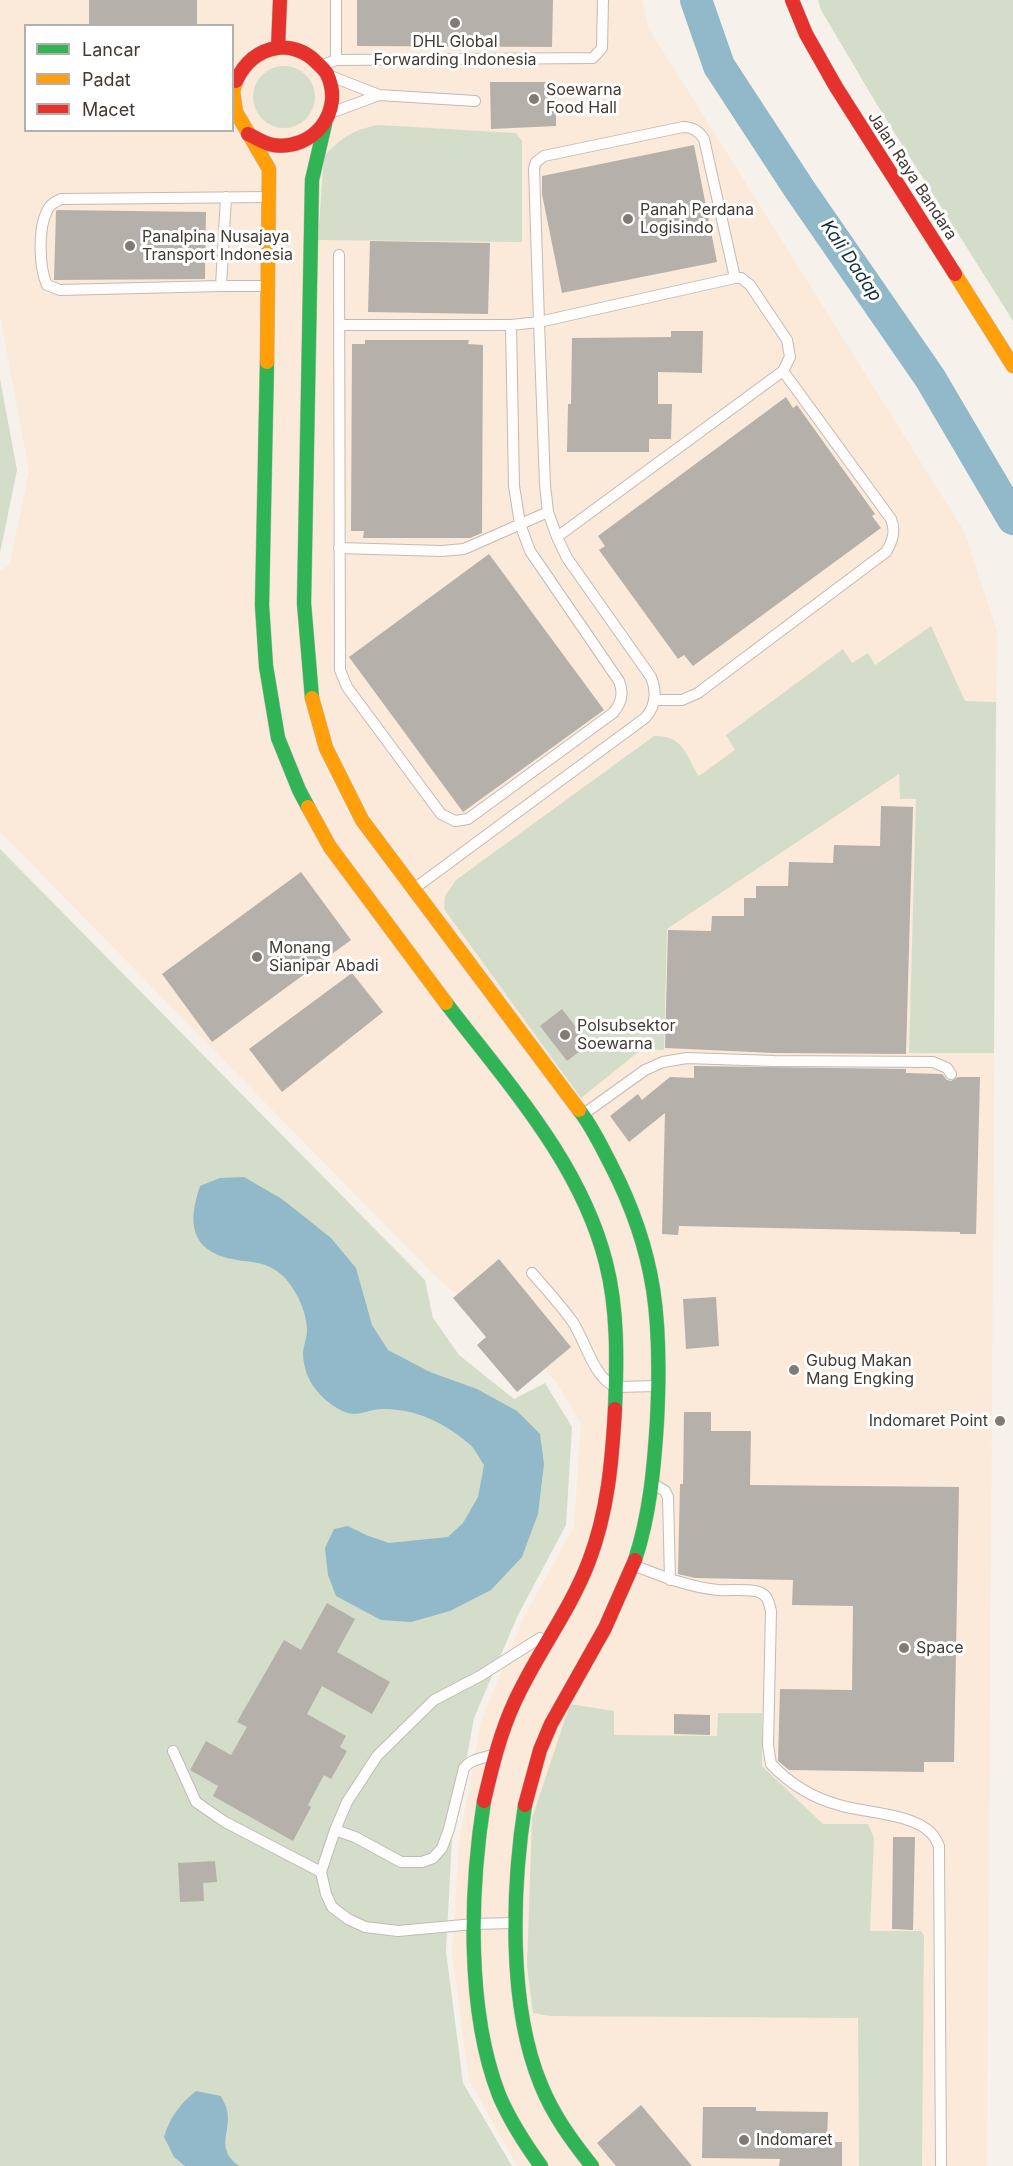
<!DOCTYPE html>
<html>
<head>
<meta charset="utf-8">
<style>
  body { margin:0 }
  #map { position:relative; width:1013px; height:2166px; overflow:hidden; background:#f7f1eb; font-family:Inter,sans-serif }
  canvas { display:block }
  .legend { position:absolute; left:24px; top:24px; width:210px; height:108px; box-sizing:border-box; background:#fff; border:2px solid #b4b1ad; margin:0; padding:8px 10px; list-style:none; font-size:18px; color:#433b33 }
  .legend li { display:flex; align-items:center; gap:12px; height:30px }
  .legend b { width:30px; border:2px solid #b4b1ad }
</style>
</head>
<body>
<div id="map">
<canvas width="1013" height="2166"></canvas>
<ul class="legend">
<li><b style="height:8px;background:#30b455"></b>Lancar</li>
<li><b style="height:8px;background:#ff9f0a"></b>Padat</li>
<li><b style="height:8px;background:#e5322d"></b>Macet</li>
</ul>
</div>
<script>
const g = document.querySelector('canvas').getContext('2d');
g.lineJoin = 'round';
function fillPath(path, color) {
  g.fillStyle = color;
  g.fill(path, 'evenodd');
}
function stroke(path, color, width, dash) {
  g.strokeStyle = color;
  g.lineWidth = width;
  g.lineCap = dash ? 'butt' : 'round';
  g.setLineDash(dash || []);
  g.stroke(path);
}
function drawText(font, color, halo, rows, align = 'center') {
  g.font = font + ' Inter,sans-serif';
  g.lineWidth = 6;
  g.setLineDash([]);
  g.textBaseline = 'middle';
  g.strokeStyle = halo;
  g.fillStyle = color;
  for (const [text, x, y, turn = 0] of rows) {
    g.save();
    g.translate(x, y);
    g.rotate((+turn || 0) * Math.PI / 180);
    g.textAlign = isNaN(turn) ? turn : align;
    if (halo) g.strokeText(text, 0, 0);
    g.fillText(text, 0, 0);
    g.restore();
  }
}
fillPath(new Path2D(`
  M0,0H642L649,29L964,531L997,631L987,2166H517L469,2080L452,1954L459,1842L481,1722L523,1618L574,1527L581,1424L555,1380L434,1275L0,832V571L10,564L29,471L0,315ZM26,26H232V130H26Z`), '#fbead9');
fillPath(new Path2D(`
  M818,0H1013V321L879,108L821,10Z
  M253 97a31 31 0 1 1 62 0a31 31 0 1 1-62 0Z
  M378,125L516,133L522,141V242L318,240L324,156C344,136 350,131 378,125Z
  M0,379L17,470L0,553Z
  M931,626L965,701L996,702L994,1053H909L916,799H900L899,774L667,929L664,1050L642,1049L581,1098L444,909L445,896L456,880L654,736C684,735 685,755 699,776L735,750L726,735L843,649L852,663L868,653L875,665Z
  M0,849L425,1280L433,1318L459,1355L514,1399L545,1383L572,1427L566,1525L518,1615L474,1718L452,1839L446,1951L463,2083L512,2166H0Z
  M570,1704L614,1711V1735L717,1736L718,1713H762V1766L823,1824H868L874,1838L870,1931H921L924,1935L922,2166H859L858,2018L550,2016L533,2013L527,1966L532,1818Z`), '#d4ddca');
fillPath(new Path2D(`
  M244,1177L282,1199L331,1238L356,1268L372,1325L388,1350L430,1372L477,1389L517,1411L540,1434L544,1464L538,1514L522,1557L491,1590L450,1611L411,1622L381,1620L336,1596L328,1575L325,1548L334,1529L348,1526L366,1535L389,1543L448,1537L463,1523L478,1497L484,1465C479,1458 475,1448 468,1443C445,1423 415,1409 385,1409C366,1408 357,1421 337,1408C317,1396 303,1377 303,1352C304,1345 307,1337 307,1330C307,1312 296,1289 283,1276C264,1258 246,1264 224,1257C187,1246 190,1215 200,1186L220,1178Z
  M196,2091L221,2096C223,2101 226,2105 227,2110C232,2132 214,2148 239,2166H185L174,2157L164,2137C170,2117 180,2104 196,2091Z`), '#91b9c9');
stroke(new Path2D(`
  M696,0L719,66L800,190L930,378L1013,519`), '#91b9c9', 32);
fillPath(new Path2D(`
  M89,0H197V26H89Z
  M357,0H553L552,47L357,46Z
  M490,82H556V126L491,129Z
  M694,145L717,262L562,293L542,194V176Z
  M57,210L206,212L205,279L54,280L56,211Z
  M370,241L490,243L488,314L368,312Z
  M671,331H703L702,373L658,372V404H672L671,439H649V452H567L568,404H571L572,338L671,337Z
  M365,340H469L468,344L483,345L482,533L470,538H363L364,531H351L352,344H365Z
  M786,397L793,408L797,405L875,514L872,516L881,528L693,666L684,655L678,659L599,550L605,546L598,536Z
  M489,554L604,710L463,812L349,657Z
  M881,806L913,807L906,1054L774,1053L665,1048L668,930L711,931L712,916H744V898H756V886H788L789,862L833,863L834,845L880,846Z
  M301,872L351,940L212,1042L162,974Z
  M352,973L383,1012L282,1092L249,1049Z
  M562,1009L589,1044L567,1061L540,1026Z
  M694,1066L906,1069V1073L942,1074L947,1080L951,1081L958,1077H980L976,1234H960V1232L679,1226L678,1235L662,1234L665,1113L629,1142L610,1116L638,1094L642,1100L670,1077L694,1078Z
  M499,1259L571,1347L517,1392L477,1345L486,1337L453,1298Z
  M716,1297L719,1346L686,1349L683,1299Z
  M684,1412H711V1431H751L750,1485L959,1487L954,1762H924V1772L789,1770L778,1761L780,1689L852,1690L853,1606L792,1605L793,1580L695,1578L678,1574L680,1484H683Z
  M327,1603L355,1619L337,1652L390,1682L372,1714L322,1686L307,1714L346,1736L340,1747L347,1751L331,1779L324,1775L308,1805L311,1807L293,1841L213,1796L218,1786L190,1770L206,1741L231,1755L247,1727L237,1722L284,1640L301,1650Z
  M674,1714L710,1715V1735L674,1734Z
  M893,1837H915L913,1930L892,1929Z
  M215,1861L217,1882L203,1883L204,1901L180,1902L178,1863Z
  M641,2105L692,2166H616L597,2143Z
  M703,2107H756V2111L828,2112L827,2142H842V2166H779L780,2159L702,2158Z`), '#b6b0aa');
const lane = new Path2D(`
  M336,0V60
  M323,65L336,60L593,58L602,48L603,0
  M333,77L379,95
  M336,111L379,95L475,101
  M339,255L340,670L347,687L441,814L455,821L468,819L613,713C622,703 624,693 619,681L530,551L520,524L514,486L511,325
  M221,286L226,197
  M268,286H221L60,290L47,285C39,268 38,228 47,211C50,204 55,202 61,199L269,197
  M339,325H511L539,322L534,168L536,162L544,156L683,127C693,127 699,131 704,139L735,278H741L750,285L787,340L790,357L783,371L891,519C896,531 893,541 886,552L698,693L682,700H654
  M557,537L783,371
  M339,548L442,551L464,549L548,512
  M415,888L645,718C656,706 657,692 651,677L567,558L557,537L548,512L545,485L539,322L735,278
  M585,1113L645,1070L663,1062L687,1058L774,1061L933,1062L947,1068L951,1074
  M532,1273C545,1288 560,1304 572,1321C585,1339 593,1378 616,1387L658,1386
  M655,1485L665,1491L668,1497L670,1580
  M633,1565C661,1576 688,1587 718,1590C731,1591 747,1588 759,1592C768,1595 769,1603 771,1611L768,1745L771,1764C789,1783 813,1798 839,1805C864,1813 914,1813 932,1834C935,1837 937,1842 939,1846L941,2166
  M173,1751L196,1802L225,1822L321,1872
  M335,1830L355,1837L401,1862H422L433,1858L442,1848L449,1829L464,1768C471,1759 481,1759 492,1755
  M514,1923L474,1924L398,1931L365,1927L348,1919L332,1907L326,1894L321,1872L335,1830L347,1802L377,1756L434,1700L480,1676L540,1638`);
const fast = new Path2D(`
  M267,362L262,605L266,666L278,738L299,790L308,807
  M312,698L304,603L312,180L325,124
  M446,1003C507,1083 581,1163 606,1263C618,1310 617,1360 615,1409
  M579,1110C592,1126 601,1146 611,1165C657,1254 662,1323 657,1421C654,1468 650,1514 635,1560
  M484,1801C470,1890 466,2010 499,2095C510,2121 525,2144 541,2166
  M525,1805C512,1889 508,2006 541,2085C553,2115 572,2141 592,2166`);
const slow = new Path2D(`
  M236,81L233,92L236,112L269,169L267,362
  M955,274L1013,366
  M312,698L326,748L362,820L579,1110
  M308,807L330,847L446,1003`);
const jam = new Path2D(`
  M792,0L806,34L836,87L955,274
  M278,48L280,0
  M236,81C244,64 257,51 277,48C290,46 305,51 315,61C319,65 324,69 327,74C345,112 313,151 273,145C265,144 256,138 248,134
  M484,1801C492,1767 500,1733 515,1701C537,1653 570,1611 589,1561C608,1511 612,1461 615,1409
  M525,1805L540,1750L551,1724L605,1628L635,1560`);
stroke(lane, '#c1bbb5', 12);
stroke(fast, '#c1bbb5', 15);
stroke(slow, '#c1bbb5', 15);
stroke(jam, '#c1bbb5', 15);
stroke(lane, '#fefdfc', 10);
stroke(fast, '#30b455', 14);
stroke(slow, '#ff9f0a', 14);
stroke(jam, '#e5322d', 14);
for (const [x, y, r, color] of [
  [455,23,6,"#827b73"],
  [534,99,6,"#827b73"],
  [628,219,6,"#827b73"],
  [130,246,6,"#827b73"],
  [257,957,6,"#827b73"],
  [565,1035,6,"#827b73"],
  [794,1370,6,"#827b73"],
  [1000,1421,6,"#827b73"],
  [904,1648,6,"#827b73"],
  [744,2140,6,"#827b73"]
]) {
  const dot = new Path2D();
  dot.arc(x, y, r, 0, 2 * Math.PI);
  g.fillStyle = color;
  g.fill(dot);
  stroke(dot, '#fff', 2);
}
drawText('16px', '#433b33', '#fff', [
  ["DHL Global",455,42,"center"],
  ["Forwarding Indonesia",455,60,"center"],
  ["Soewarna",546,90],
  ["Food Hall",546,108],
  ["Panah Perdana",640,210],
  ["Logisindo",640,228],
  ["Panalpina Nusajaya",142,237],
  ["Transport Indonesia",142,255],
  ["Monang",269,948],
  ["Sianipar Abadi",269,966],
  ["Polsubsektor",577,1026],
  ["Soewarna",577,1044],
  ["Gubug Makan",806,1361],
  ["Mang Engking",806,1379],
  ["Indomaret Point",988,1421,"right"],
  ["Space",916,1648],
  ["Indomaret",756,2140]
], 'left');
drawText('16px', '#433b33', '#fff', [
  ["Jalan Raya Bandara",912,176,57]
]);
drawText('italic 18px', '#13313c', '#fff', [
  ["Kali Dadap",851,261,56]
]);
</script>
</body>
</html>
